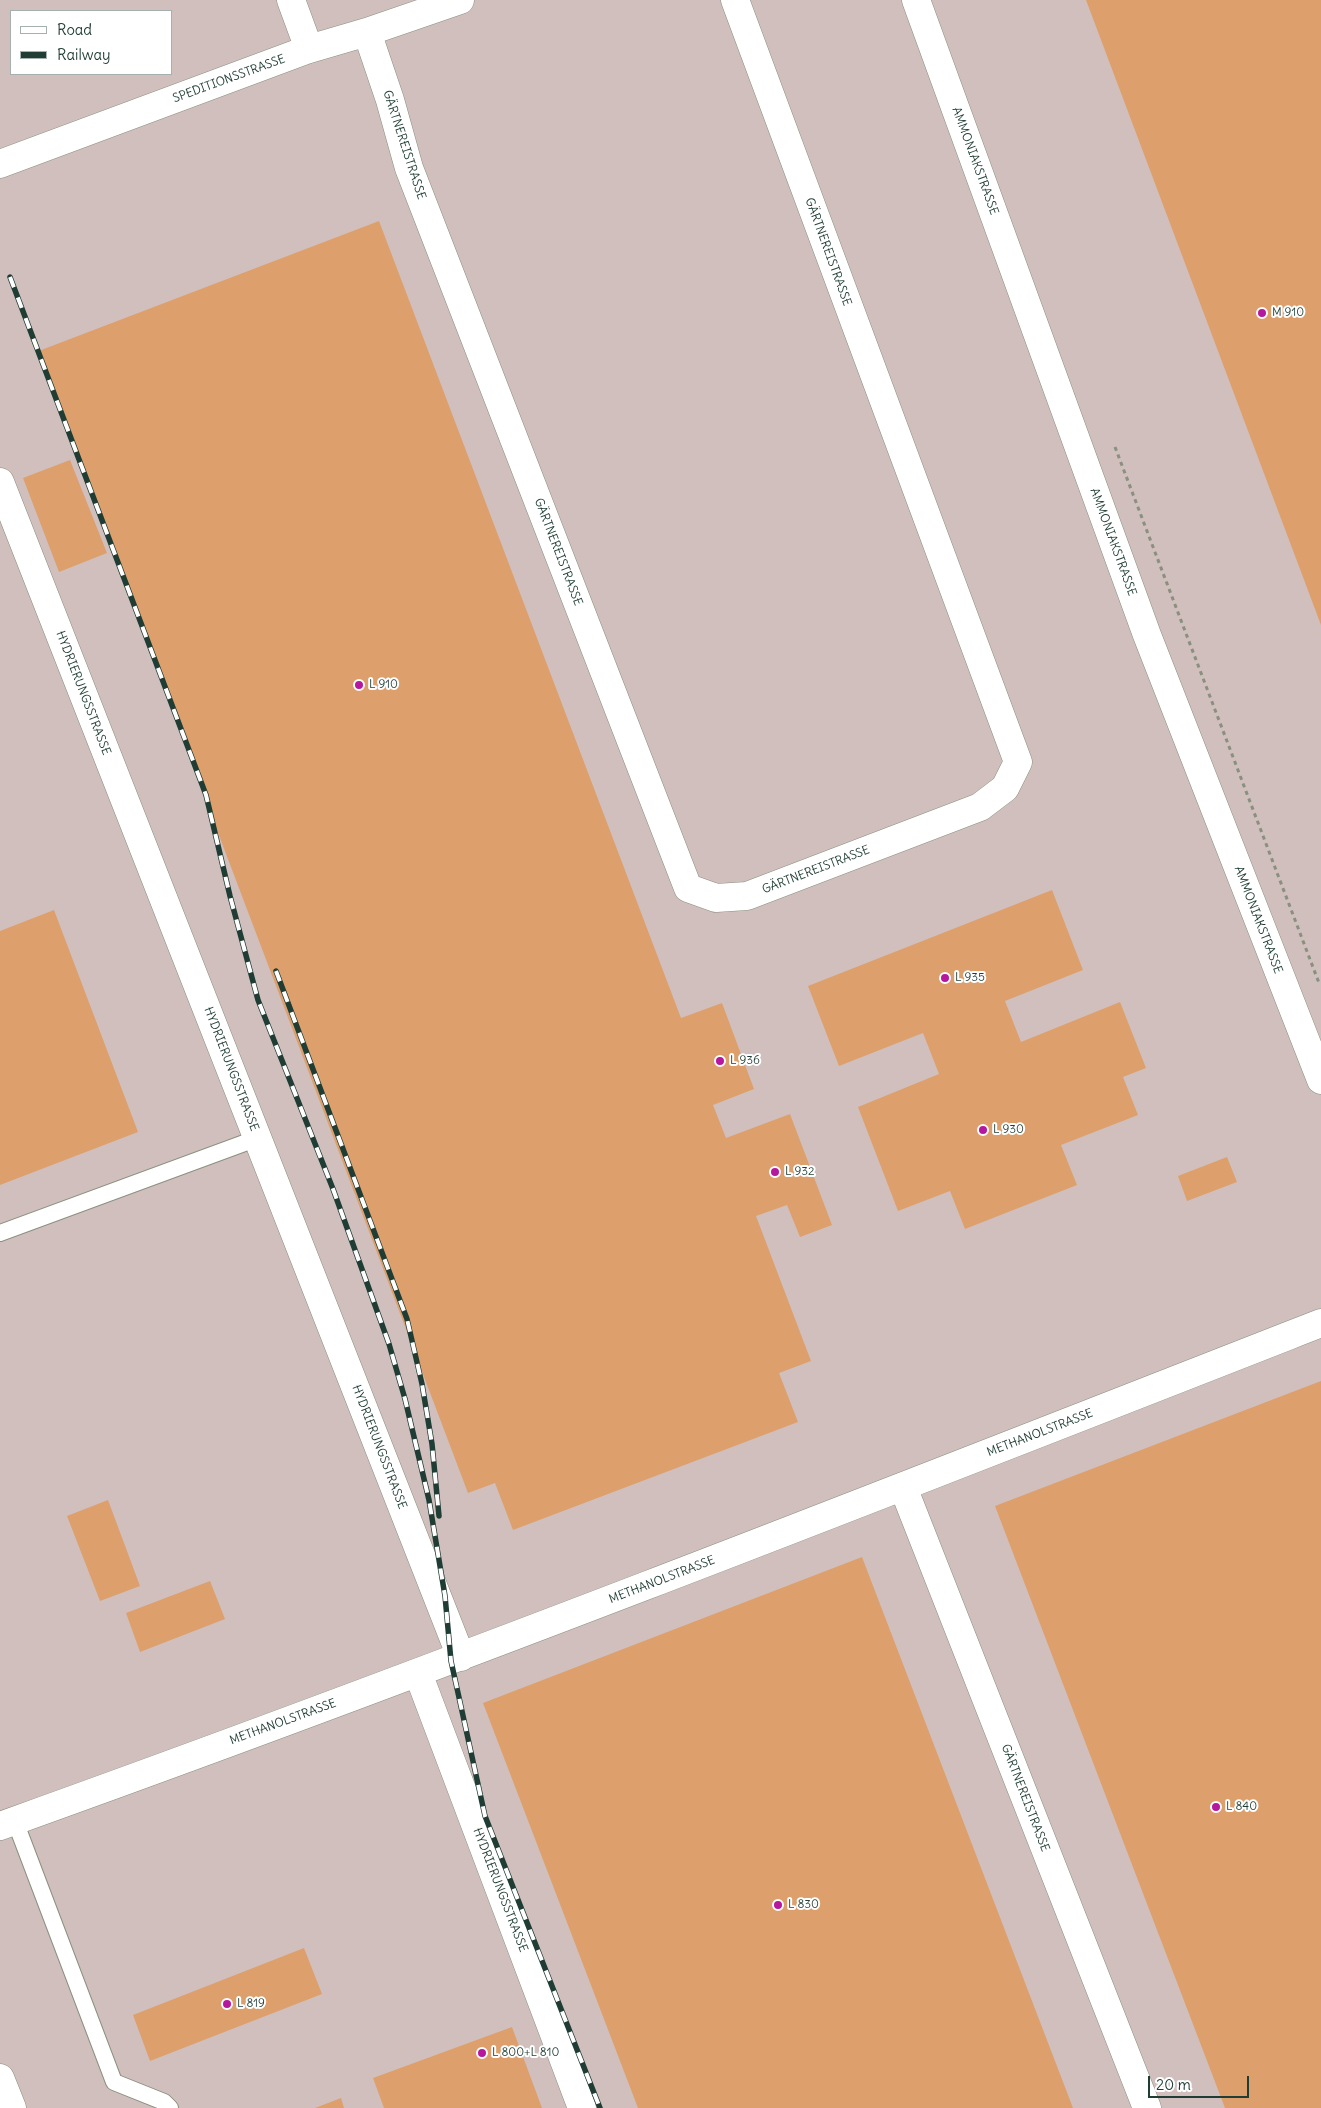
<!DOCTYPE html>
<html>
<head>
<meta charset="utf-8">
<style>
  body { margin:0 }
  #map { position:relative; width:1321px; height:2108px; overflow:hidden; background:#f4e4cb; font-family:Delius,sans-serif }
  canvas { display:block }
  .legend { position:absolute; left:10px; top:10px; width:162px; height:65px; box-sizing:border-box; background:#fff; border:1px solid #a5b1ae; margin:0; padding:6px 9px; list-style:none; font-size:15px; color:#1f3d34 }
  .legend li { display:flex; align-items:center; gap:10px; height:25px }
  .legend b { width:25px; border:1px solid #a5b1ae }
  .scale { position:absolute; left:1148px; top:2076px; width:101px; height:22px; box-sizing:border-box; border:2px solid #1f3d34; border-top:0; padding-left:6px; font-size:15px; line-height:18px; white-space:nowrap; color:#1f3d34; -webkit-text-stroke:4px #fff; paint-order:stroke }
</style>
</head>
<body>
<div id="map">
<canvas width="1321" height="2108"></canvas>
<ul class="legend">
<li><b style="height:6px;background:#fff"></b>Road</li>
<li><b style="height:6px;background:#1f3d34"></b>Railway</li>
</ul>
<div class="scale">20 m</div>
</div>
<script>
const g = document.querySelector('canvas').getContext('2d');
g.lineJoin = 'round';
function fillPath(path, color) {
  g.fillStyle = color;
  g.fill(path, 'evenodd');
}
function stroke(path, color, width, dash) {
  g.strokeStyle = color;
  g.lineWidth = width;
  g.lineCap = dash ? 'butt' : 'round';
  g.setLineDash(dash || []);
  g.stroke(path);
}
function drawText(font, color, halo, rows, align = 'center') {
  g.font = font + ' Delius,sans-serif';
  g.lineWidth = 4;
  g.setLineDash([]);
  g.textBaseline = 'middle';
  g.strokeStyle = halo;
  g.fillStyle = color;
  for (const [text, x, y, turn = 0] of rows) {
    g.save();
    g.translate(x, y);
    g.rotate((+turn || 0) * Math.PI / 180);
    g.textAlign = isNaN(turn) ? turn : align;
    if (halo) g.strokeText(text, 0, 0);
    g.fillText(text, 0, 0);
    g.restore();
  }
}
fillPath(new Path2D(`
  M0,0H1321V2108H0ZM11,11H171V74H11Z`), '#d1bfbd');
fillPath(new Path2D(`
  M1086,0H1321V625Z
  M379,221L681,1018L722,1003L754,1089L713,1105L726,1138L790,1114L832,1225L800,1237L787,1205L756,1216L811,1361L779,1373L798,1422L513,1530L495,1483L468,1493L36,352Z
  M70,460L107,553L59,572L23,478Z
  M1052,890L1083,970L1005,1001L1021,1042L1120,1002L1146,1068L1123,1077L1138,1115L1061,1145L1077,1185L965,1229L950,1191L898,1211L858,1107L939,1074L923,1033L839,1066L808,986Z
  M54,910L138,1132L0,1185V931Z
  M1227,1157L1237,1182L1187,1201L1178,1176Z
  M1321,1381V2108H1225L995,1506Z
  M108,1500L140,1586L100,1601L67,1516Z
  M862,1557L1073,2108H638L483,1703Z
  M210,1581L225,1619L140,1652L126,1613Z
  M304,1948L322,1994L150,2061L133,2015Z
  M512,2027L542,2108H384L373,2078Z
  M341,2098L344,2108H315Z`), '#dda06c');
const service = new Path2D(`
  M0,1233L258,1138
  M15,1821L114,2082L164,2102L170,2108`);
const minor = new Path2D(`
  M291,0L309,49
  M916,0L1147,635L1321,1080
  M367,32L390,100L409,168L688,888L716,898L747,896L980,807L1005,788L1018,762L735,0
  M0,164L309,49L367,32L460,0
  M0,482L461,1657
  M903,1487L1147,2108
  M418,1673L582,2108
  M0,1826C444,1667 882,1495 1321,1323
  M0,2078L12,2108`);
stroke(service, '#8a9080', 18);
stroke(minor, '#8a9080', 29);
stroke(new Path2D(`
  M1115,447L1319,983`), '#8a9080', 3, [4, 4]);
stroke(service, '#fff', 16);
stroke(minor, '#fff', 28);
const rail = new Path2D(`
  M10,277L206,795L230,896L258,1000L333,1189L389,1344L405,1399L429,1500L445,1596L451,1661L485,1816L600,2108
  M276,971L407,1319L422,1384L432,1444L439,1516`);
stroke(rail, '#1f3d34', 5.5);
stroke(rail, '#fff', 4, [11]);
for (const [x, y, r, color] of [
  [1262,313,5,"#b5179e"],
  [359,685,5,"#b5179e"],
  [945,978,5,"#b5179e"],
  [720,1061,5,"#b5179e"],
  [983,1130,5,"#b5179e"],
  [775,1172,5,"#b5179e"],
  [1216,1807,5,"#b5179e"],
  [778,1905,5,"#b5179e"],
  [227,2004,5,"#b5179e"],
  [482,2053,5,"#b5179e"]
]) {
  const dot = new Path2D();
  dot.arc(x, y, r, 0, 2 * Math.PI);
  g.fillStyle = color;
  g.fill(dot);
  stroke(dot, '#fff', 2);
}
drawText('12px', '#1f3d34', '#fff', [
  ["SPEDITIONSSTRASSE",229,79,-20],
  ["GÄRTNEREISTRASSE",404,145,72],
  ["AMMONIAKSTRASSE",975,161,70],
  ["GÄRTNEREISTRASSE",828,252,70],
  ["AMMONIAKSTRASSE",1113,542,70],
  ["GÄRTNEREISTRASSE",558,552,69],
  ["HYDRIERUNGSSTRASSE",83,693,69],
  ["GÄRTNEREISTRASSE",816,870,-21],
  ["AMMONIAKSTRASSE",1258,920,69],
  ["HYDRIERUNGSSTRASSE",231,1069,69],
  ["METHANOLSTRASSE",1040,1433,-21],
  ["HYDRIERUNGSSTRASSE",379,1447,69],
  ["METHANOLSTRASSE",662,1580,-21],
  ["METHANOLSTRASSE",283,1722,-20],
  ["GÄRTNEREISTRASSE",1025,1798,69],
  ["HYDRIERUNGSSTRASSE",500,1890,69]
]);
drawText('12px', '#1f3d34', '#fff', [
  ["M 910",1272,313],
  ["L 910",369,685],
  ["L 935",955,978],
  ["L 936",730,1061],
  ["L 930",993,1130],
  ["L 932",785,1172],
  ["L 840",1226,1807],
  ["L 830",788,1905],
  ["L 819",237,2004],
  ["L 800+L 810",492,2053]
], 'left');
</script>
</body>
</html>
